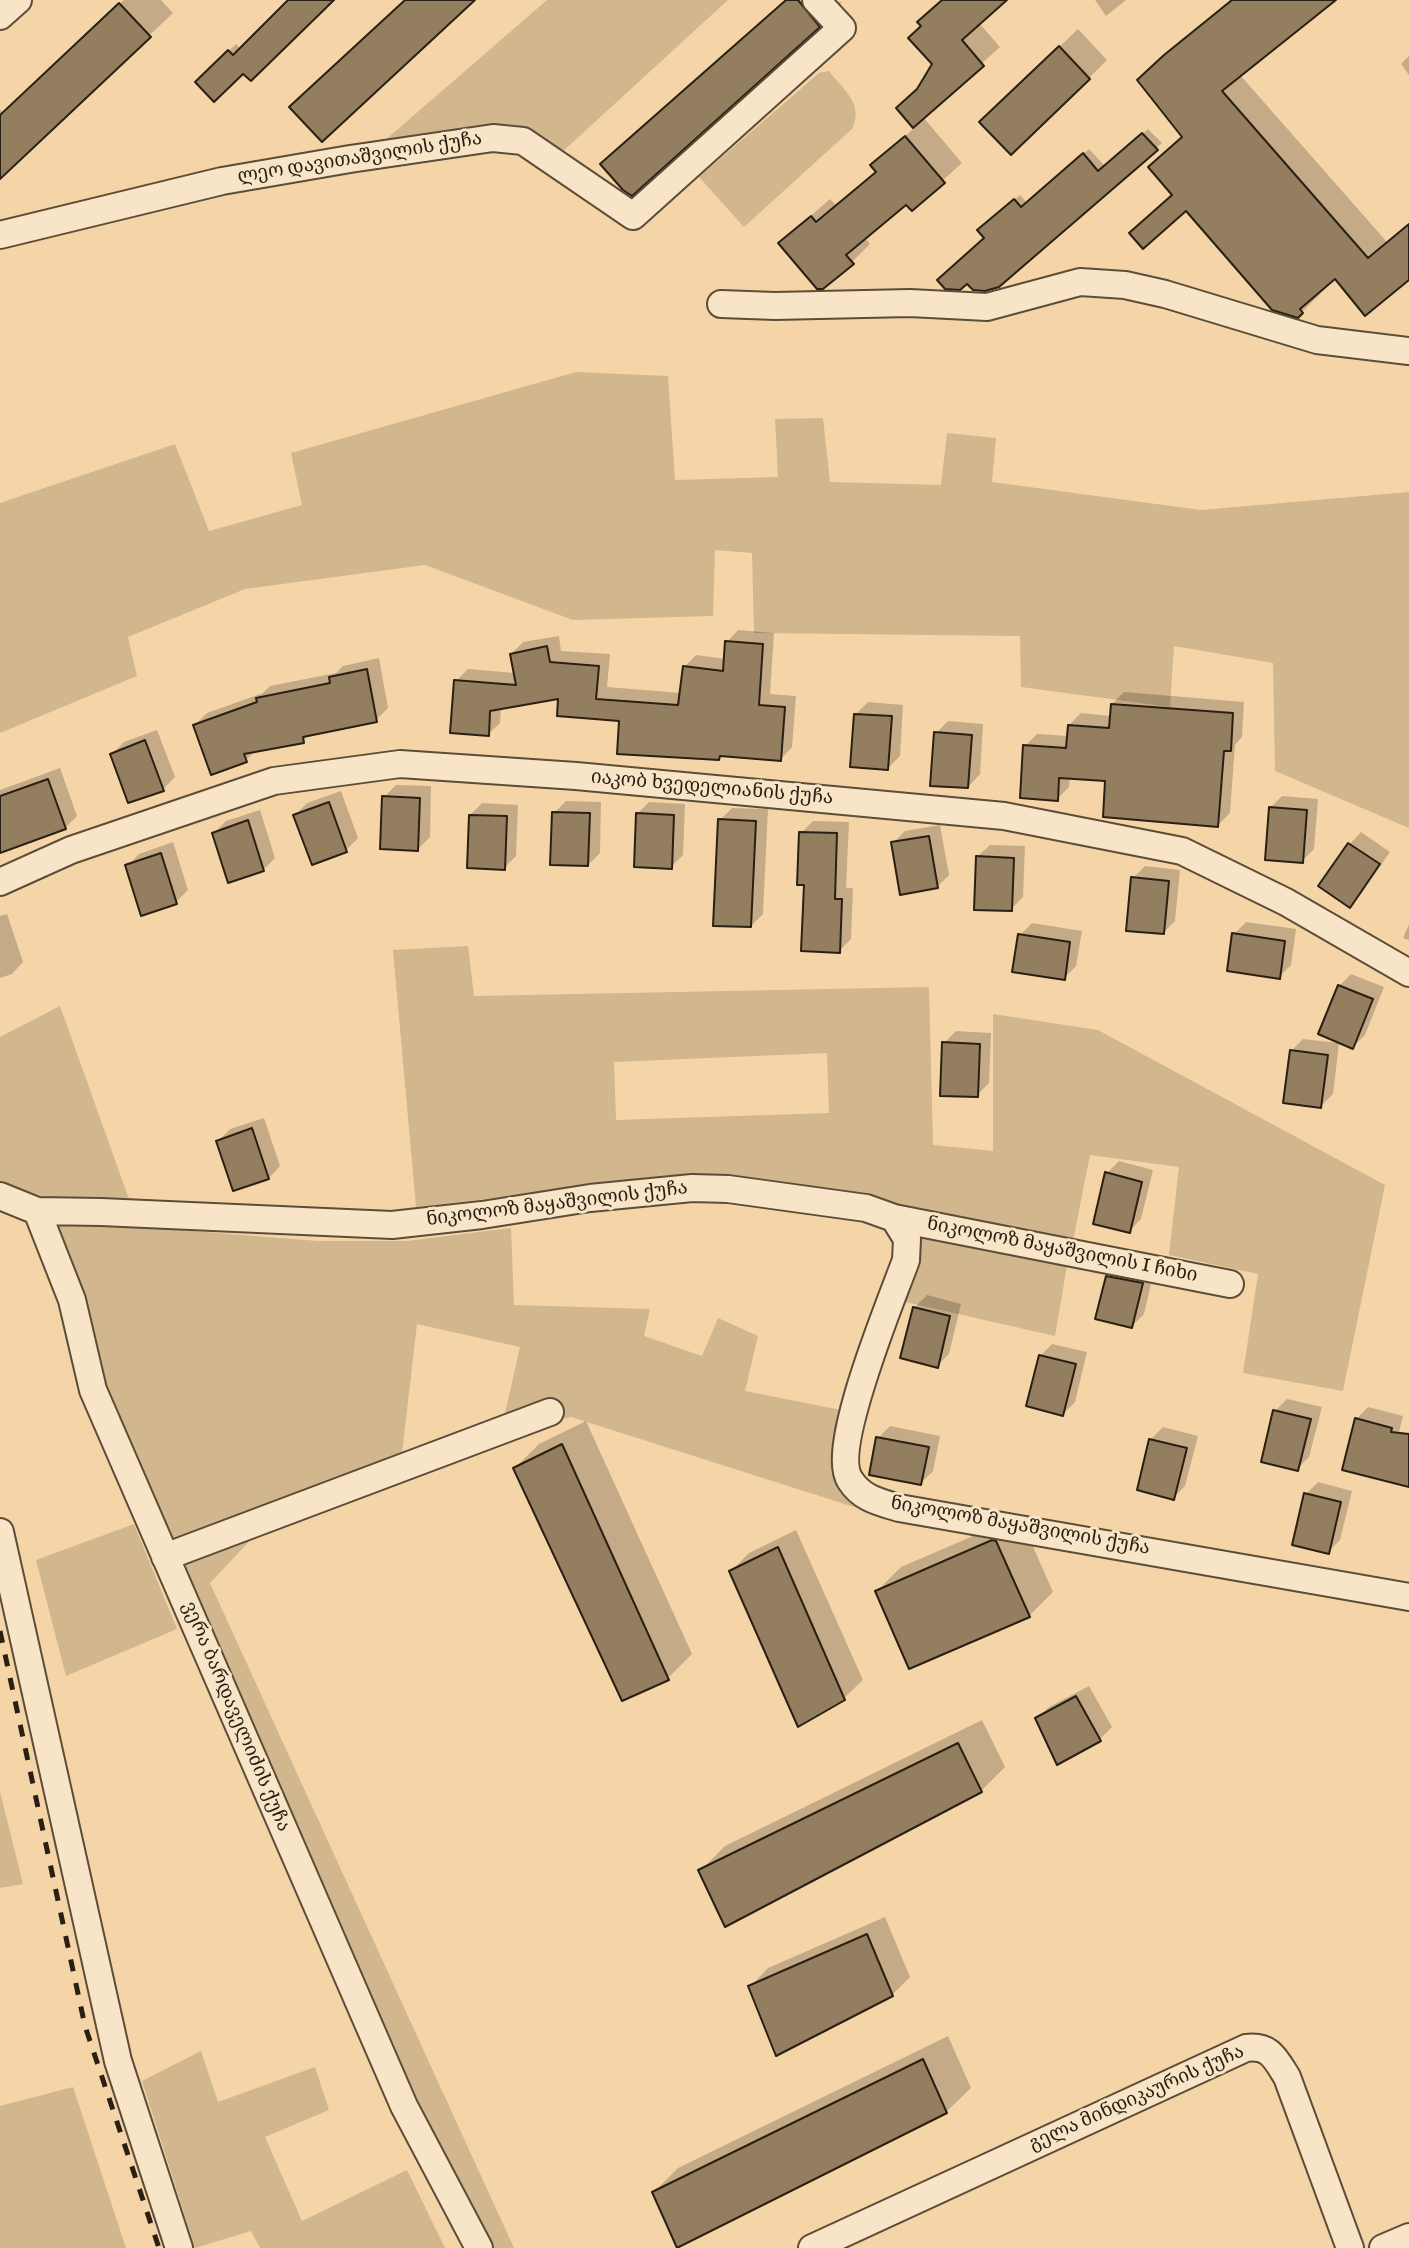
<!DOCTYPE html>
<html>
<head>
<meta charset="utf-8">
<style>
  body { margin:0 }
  canvas { display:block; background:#f5d5a7 }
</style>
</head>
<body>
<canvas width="1409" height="2248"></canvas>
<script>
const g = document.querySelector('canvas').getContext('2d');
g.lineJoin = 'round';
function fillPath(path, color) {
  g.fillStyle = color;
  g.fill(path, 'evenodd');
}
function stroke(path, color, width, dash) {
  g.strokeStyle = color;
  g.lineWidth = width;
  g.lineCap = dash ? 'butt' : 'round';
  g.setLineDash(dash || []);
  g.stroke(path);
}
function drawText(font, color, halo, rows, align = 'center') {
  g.font = font + ' "IM FELL English","Noto Serif Georgian",serif';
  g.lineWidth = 6;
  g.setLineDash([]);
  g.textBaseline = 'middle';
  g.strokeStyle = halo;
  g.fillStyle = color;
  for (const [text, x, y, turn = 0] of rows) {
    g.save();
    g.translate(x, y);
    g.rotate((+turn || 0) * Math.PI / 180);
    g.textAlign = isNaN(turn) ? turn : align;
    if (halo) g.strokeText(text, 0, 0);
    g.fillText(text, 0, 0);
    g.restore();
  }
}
fillPath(new Path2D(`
  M547,0H728L560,154L545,139L519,128L383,142Z
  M829,71C844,91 864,103 852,129L744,227L699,177L819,73Z
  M576,372L668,376L675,480L778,477L775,419L823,418L830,482L941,485L947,433L996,438L992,482L1201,510L1409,492V828L1275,771L1273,663L1174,646L1170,707L1021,687L1020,636L754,633L752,553L715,550L713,616L573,620L425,565L245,589L128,637L137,676L0,733V503L175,444L209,531L302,505L291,453Z
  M468,946L474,996L929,987L933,1145L993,1151V1014L1098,1030L1385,1185L1343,1391L1243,1373L1258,1274L1169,1255L1179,1167L1090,1155L1072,1246L916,1209L764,1180L695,1175L416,1207L393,950ZM827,1053L829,1113L616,1120L614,1062Z
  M60,1006L129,1199H44L0,1183V1037Z
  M66,1221L318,1241H407L511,1228L514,1305L650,1309L644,1336L702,1356L718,1318L758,1336L745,1391L841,1410L836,1466L841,1491L873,1513L571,1417L556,1420L503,1422L520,1347L417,1324L401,1462L174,1539L101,1385L56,1227Z
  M922,1232L1068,1260L1055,1336L901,1301Z
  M134,1524L177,1629L66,1676L36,1560Z
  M259,1531L210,1583L514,2248H488L416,2111L184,1569L191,1555Z
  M0,1792L23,1884L0,1888Z
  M201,2051L218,2102L315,2067L329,2110L265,2137L302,2221L407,2170L445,2248H260L251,2231L195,2248L142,2081Z
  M73,2087L126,2248H0V2106Z`), '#d2b68e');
fillPath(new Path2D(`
  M124,0H161L173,13L0,177V110L3,113Z
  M291,0H331L243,71L197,82L236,44L241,49Z
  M785,0L842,2L818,26L603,164L627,140Z
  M942,0H1004L979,23L1000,47L923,117L962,163L912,208L906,202L865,238L870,244L852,262L780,243L830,199L836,205L877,171L873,166L915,127L898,109L921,86L934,64L922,26Z
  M1095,0H1126L1106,16Z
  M1230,0H1334L1240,75L1387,242L1409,223V277H1335L1318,292L1320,294L1298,316L1174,194L1150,167L1183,136L1157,63Z
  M1078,29L1107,60L1089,78L1000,104Z
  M1409,56V75L1401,64Z
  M1148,129L1162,143L1156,148L986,238L985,225L1020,195L1027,203L1089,149L1105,166Z
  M738,630L774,633L770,694L796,696L792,747L781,759L722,754L719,758L560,697L501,707L500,723L488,734L456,681L468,669L515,673L511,654L523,642L559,636L561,651L610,654L607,687L681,693L684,667L696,655L726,659L727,642Z
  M379,658L388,708L376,720L310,734L303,741L256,750L246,760L195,725L207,713L263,693L270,686L336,673L343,666Z
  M1124,692L1244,702L1242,737L1235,745L1230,813L1218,825L1107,779L1070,777L1069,787L1057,799L1025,746L1037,734L1068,736L1069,725L1081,713L1111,716L1112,704Z
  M868,702L903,705L900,756L888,768L856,714Z
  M948,721L983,724L980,774L968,787L936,733Z
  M157,730L175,777L163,789L112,754L124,742Z
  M60,768L77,816L65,828L0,852V790Z
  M396,785L431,786L430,837L418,849L384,797Z
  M341,791L358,838L346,850L313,863L295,815L307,803Z
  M1282,796L1318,799L1314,849L1302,861L1270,808Z
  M566,801L601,802L600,853L588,865L554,813Z
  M649,802L685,804L683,855L671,867L637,814Z
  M482,803L518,805L516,856L504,868L470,815Z
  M732,808L768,809L763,914L751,926L720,820Z
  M260,810L275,858L263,870L214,833L226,821Z
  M813,821L849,822L846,888H853L851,939L839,951L806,884L801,833Z
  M940,825L949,875L937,887L893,843L905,831Z
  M1361,832L1390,852L1361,894L1349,906L1320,886L1350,844Z
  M173,842L188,890L176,902L127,866L139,854Z
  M990,845L1025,846L1023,897L1011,909L977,857Z
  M1145,866L1180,870L1175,921L1163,933L1133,878Z
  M7,914L23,962L12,974L0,978V916Z
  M1246,922L1296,929L1291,965L1279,977L1234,934Z
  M1032,923L1082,931L1076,966L1064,978L1020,935Z
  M1409,924V940L1403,938Z
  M1351,974L1384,987L1365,1035L1353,1047L1339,986Z
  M956,1031L991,1033L989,1083L977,1095L944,1043Z
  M1303,1039L1339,1043L1333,1094L1321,1106L1291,1051Z
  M264,1118L280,1166L269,1178L218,1141L230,1129Z
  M1119,1161L1153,1170L1141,1219L1129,1231L1107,1173Z
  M1119,1264L1154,1271L1144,1314L1132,1326L1107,1277Z
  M927,1295L961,1304L949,1354L937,1366L903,1357L915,1307Z
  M1052,1344L1087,1352L1075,1402L1063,1414L1040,1356Z
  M1287,1399L1322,1407L1309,1457L1297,1469L1275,1411Z
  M1368,1407L1403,1416L1391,1465L1356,1419Z
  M586,1421L692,1654L668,1678L515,1468L539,1444Z
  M890,1426L940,1436L933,1471L921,1483L878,1438Z
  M1163,1427L1198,1436L1185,1486L1173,1498L1151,1439Z
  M1318,1482L1352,1491L1340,1540L1328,1552L1306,1494Z
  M1017,1517H1020L1053,1592L1029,1616L877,1591L901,1567Z
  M796,1530L863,1680L844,1698L731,1571L749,1553Z
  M1089,1686L1112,1727L1100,1739L1037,1719L1049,1707Z
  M982,1720L1005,1767L981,1791L701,1870L725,1846Z
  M885,1917L910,1977L892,1995L750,1987L768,1968Z
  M948,2036L971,2088L946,2112L654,2192L678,2168Z`), '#0003');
const building = new Path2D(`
  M288,0H334L251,81L243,74L214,102L195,82L228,50L233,55Z
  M405,0H475L322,142L289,107Z
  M786,0H798L820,27L632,196L623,190L600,164Z
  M942,0H1007L962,40L984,66L913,128L896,108L917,89L932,64L908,38L921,26L917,22Z
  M1232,0H1336L1222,91L1368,258L1409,224V280L1365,316L1335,279L1300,309L1303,313L1298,318L1272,310L1186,211L1143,249L1129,233L1172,195L1148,167L1182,137L1137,80L1164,55Z
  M119,3L151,37L0,179V115Z
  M1059,46L1090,79L1011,155L979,122Z
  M1142,133L1158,150L999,287L985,291L973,290L967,284L960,290L945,289L937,280L984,238L977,230L1014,199L1021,207L1083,153L1098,171Z
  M905,136L945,183L912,211L906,205L846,255L854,264L823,289H817L778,243L811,216L816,222L876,172L870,165Z
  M725,641L763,644L759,705L785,707L781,761L720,756L719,760L617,754L619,721L557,716L558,699L490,711L489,736L450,733L454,680L516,685L510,654L547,646L550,662L599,666L596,699L678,705L683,666L723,671Z
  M367,669L377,722L303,737L304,743L244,754L247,762L211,775L193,725L257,702L256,698L330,683L329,677Z
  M1111,704L1233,713L1231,751H1224L1218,827L1103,817L1105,781L1059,778L1058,801L1020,798L1023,745L1066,748L1068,725L1109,728Z
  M854,714L892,716L888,770L850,767Z
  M934,732L972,735L968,788L930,786Z
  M145,740L164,791L128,803L110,754Z
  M48,779L66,829L0,853V796Z
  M382,796L420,798L418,851L380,849Z
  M329,802L347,852L312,865L293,815Z
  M1269,807L1307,810L1303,863L1265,860Z
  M552,812L590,813L588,866L550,865Z
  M636,813L674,815L672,869L634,867Z
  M469,815L507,816L505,870L467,868Z
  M718,819L756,821L751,927L713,926Z
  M248,820L264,871L228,883L212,833Z
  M799,832L837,833L835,899H842L840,953L801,951L804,885H797Z
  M929,836L938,888L900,895L891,842Z
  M1348,843L1380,864L1350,908L1318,886Z
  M161,853L177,904L141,916L125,865Z
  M976,856L1014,858L1012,911L974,910Z
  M1131,877L1169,881L1164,934L1126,931Z
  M1232,933L1285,941L1280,979L1227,971Z
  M1018,934L1070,942L1065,980L1012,972Z
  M1338,985L1373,999L1353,1049L1318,1034Z
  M942,1042L980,1044L978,1097L940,1096Z
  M1290,1050L1328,1055L1321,1108L1283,1103Z
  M252,1128L269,1179L233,1191L216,1141Z
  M1105,1172L1142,1182L1130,1233L1093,1224Z
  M1106,1276L1143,1283L1132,1328L1095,1319Z
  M913,1307L950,1316L938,1368L900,1358Z
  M1039,1355L1076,1364L1063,1416L1026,1406Z
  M1273,1410L1311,1419L1298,1471L1261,1462Z
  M1355,1418L1392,1428L1391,1432L1409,1434V1487L1342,1470Z
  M876,1437L929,1447L921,1485L869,1475Z
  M1149,1439L1187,1448L1174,1500L1137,1490Z
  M562,1444L669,1680L622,1701L513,1468Z
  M1304,1493L1341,1502L1329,1554L1292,1545Z
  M992,1540L996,1541L1030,1617L909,1669L875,1591Z
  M778,1547L845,1700L798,1727L729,1571Z
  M1076,1696L1101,1741L1057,1765L1035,1718Z
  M958,1743L982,1792L725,1927L698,1870Z
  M867,1934L893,1996L776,2056L748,1986Z
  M923,2059L947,2113L677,2248L652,2192Z`);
fillPath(building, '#937e60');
stroke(building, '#292013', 2);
const minor = new Path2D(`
  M0,16L18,0
  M0,235L222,181L350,159L493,138L523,141L633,216L842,28L816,0
  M721,304L775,306L910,303L987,307L1080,282L1125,285L1165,294L1317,340L1409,351
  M0,882L71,850L274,781L400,764L576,776L1004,816L1182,851L1286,902L1409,973
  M0,1196L37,1211L101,1212L392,1225L482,1215L590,1198L692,1188L728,1189L866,1208L894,1218L1230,1284
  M37,1211L72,1300L93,1390L404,2106L479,2248
  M894,1218L907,1239L906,1260C892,1299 829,1448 850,1480C862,1499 880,1502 899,1508L1409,1597
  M0,1532L118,2061L179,2248
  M165,1557L550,1412
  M812,2248L1246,2048C1270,2045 1275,2058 1287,2077L1350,2248
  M1383,2248L1409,2237`);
stroke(minor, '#5c4d38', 30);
stroke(minor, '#f8e4c6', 26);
stroke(new Path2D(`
  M0,1631L85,2026L159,2248`), '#292013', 5, [12, 12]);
drawText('19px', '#292013', '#f8e4c6', [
  ["ლეო დავითაშვილის ქუჩა",360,159,-9],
  ["იაკობ ხვედელიანის ქუჩა",712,789,5],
  ["ნიკოლოზ მაყაშვილის ქუჩა",557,1205,-7],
  ["ნიკოლოზ მაყაშვილის I ჩიხი",1062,1251,11],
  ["ნიკოლოზ მაყაშვილის ქუჩა",1020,1527,10],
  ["ვერა ბარდაველიძის ქუჩა",235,1717,67],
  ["გელა მინდიკაურის ქუჩა",1137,2099,-24]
]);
</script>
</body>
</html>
